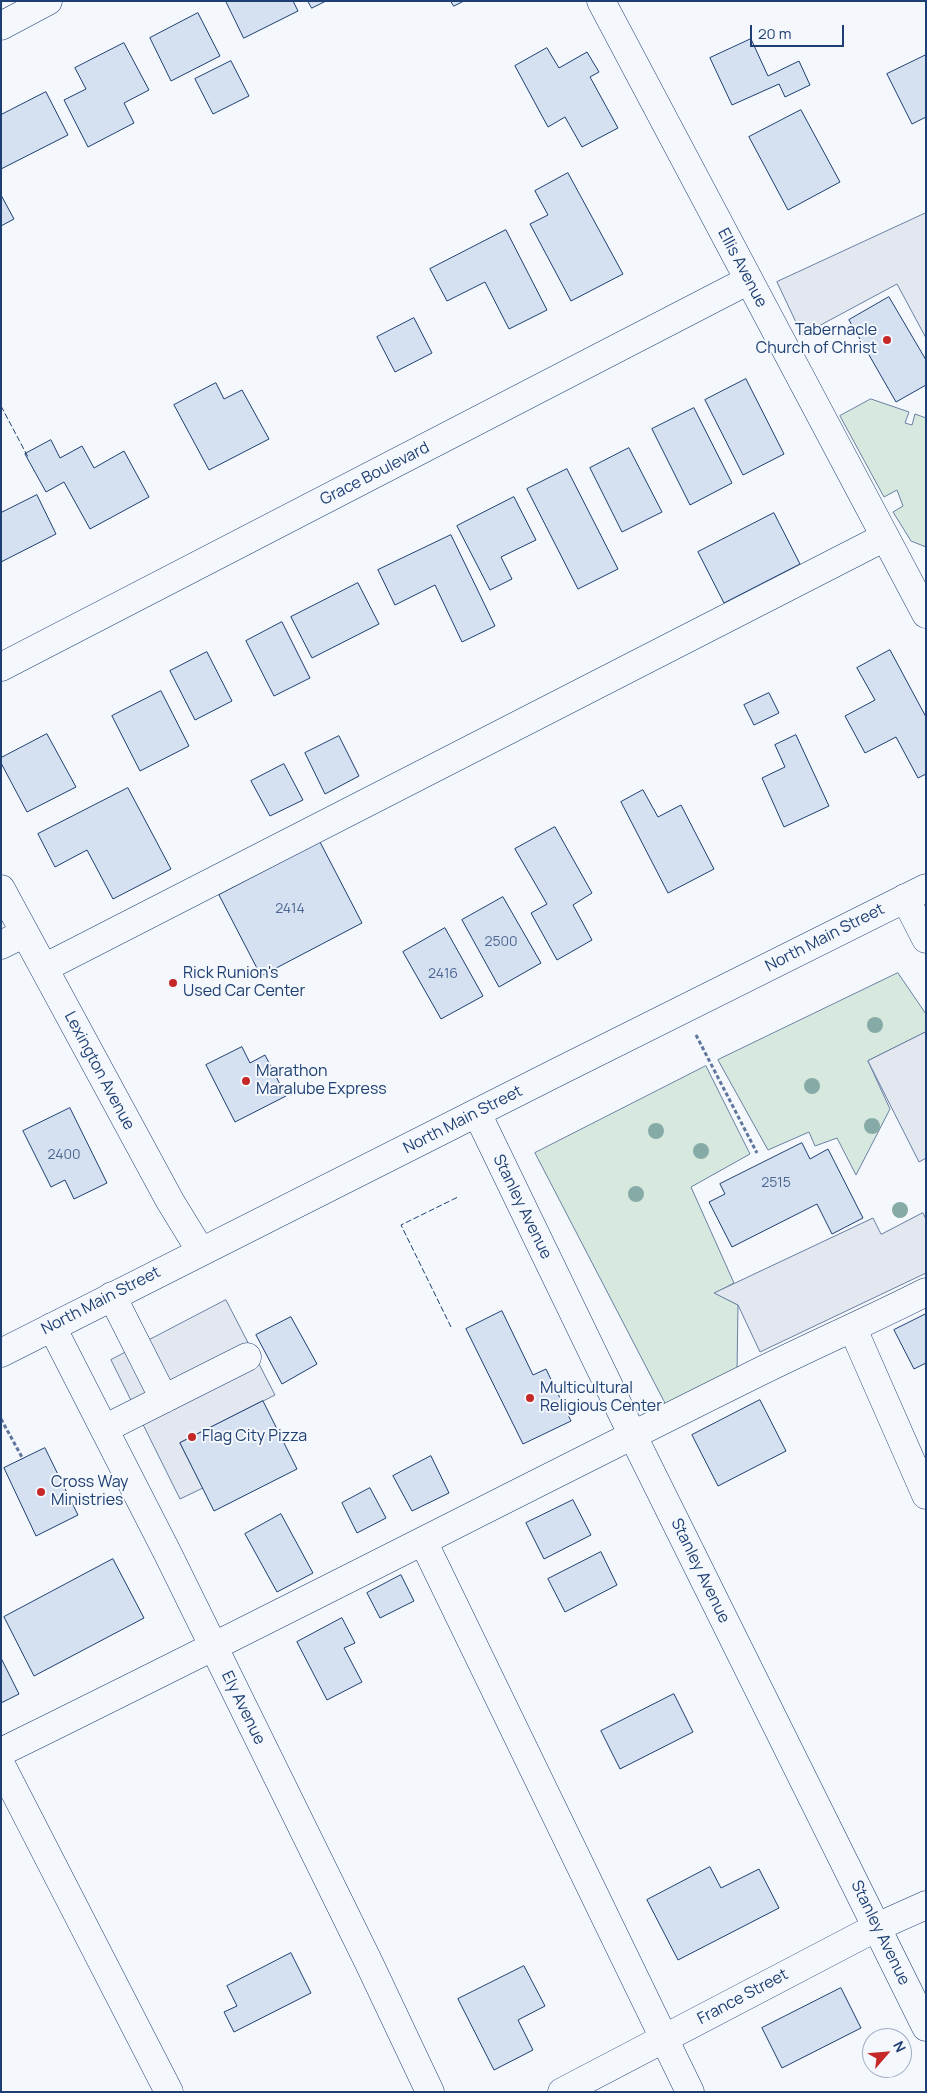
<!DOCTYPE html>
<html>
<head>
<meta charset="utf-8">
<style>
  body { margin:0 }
  #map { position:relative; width:927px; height:2093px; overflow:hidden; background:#f4f7fb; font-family:Manrope,sans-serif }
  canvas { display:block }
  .frame { position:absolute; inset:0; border:2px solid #1d3f73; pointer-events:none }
  .north { position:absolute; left:862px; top:2028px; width:50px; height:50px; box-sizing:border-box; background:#f4f7fb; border:1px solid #9eadc5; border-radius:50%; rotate:63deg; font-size:14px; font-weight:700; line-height:20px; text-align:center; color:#1d3f73 }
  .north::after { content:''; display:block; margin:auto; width:18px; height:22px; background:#c62828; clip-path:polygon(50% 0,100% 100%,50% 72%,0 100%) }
  .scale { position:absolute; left:750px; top:25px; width:94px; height:22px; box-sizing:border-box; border:2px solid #1d3f73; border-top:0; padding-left:6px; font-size:15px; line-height:18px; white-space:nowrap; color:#1d3f73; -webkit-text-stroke:4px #f4f7fb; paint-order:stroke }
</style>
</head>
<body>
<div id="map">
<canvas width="927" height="2093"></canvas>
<div class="frame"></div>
<div class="north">N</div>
<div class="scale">20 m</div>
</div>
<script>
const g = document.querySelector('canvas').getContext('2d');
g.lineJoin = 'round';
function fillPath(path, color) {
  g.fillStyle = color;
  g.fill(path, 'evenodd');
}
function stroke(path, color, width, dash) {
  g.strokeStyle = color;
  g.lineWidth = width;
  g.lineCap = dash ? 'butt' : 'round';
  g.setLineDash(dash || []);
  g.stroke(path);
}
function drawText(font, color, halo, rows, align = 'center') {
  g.font = font + ' Manrope,sans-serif';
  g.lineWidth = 4;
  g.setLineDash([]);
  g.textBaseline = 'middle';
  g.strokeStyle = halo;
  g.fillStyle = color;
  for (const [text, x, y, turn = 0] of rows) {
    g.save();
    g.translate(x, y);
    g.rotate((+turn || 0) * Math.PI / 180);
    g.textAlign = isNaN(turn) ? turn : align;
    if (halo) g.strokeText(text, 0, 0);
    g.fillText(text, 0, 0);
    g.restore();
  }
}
const green = new Path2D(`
  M871,399L909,412L905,423L912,425L915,414L926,418V547L911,541L893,512L903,506L897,490L884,497L840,416Z
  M898,973L926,1014V1032L868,1061L890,1109L856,1175L837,1138L815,1146L809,1132L768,1150L718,1060Z
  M706,1066L750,1154L691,1187L734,1283L715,1293L738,1305L737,1371L667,1407L535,1153Z`);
fillPath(green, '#d7e8df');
stroke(green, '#687fa3', 1);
const parking = new Path2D(`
  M926,213V338L897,284L802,335L777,282Z
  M926,1032V1158L919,1162L868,1061Z
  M923,1213L926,1219V1273L760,1352L738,1305L714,1293L873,1218L881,1234Z
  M226,1300L275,1395L180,1443L203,1488L180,1499L111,1360Z`);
fillPath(parking, '#e3e8f0');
stroke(parking, '#687fa3', 1);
const building = new Path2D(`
  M226,1H293L298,11L244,38Z
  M308,1H326L312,8Z
  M451,1H464L454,6Z
  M198,13L220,56L171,81L150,38Z
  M751,39L768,76L799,61L810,85L785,97L779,84L732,105L710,58Z
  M124,43L149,90L124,103L134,123L88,147L64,100L86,89L75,68Z
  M547,48L559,68L587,52L599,72L590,77L618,128L582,147L565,117L548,127L515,66Z
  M926,55V117L912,124L887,74Z
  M231,61L249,96L213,114L195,79Z
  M46,92L68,135L1,169V115Z
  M801,110L840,182L788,210L749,137Z
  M568,173L623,274L571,301L530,224L548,215L535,191Z
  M1,195L14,219L1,226Z
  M506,230L547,310L509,329L485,282L447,301L430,269Z
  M889,297L926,360V385L896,402L849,320Z
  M414,318L432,353L395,372L377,337Z
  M746,379L784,454L743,475L705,400Z
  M216,383L224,399L242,390L269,439L209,470L174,405Z
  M694,408L732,483L690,505L652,429Z
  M51,440L60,458L82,446L94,468L124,451L149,497L90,529L64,482L46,492L25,454Z
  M629,448L662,512L622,532L590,468Z
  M567,469L618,569L578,589L527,489Z
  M37,495L56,534L1,562V513Z
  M514,497L536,540L501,557L512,579L490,590L457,526Z
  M774,513L800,564L724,603L698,552Z
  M451,535L495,626L462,642L435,585L395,605L378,570Z
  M358,583L379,624L312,658L291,617Z
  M282,622L310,678L274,696L246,641Z
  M890,650L926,717V774L918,778L896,737L865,753L845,716L875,700L857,668Z
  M207,652L232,701L195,720L170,671Z
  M161,691L189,746L140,771L112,716Z
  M769,693L779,713L754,725L744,705Z
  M47,734L76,787L27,812L1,763V758Z
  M796,735L829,806L784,827L762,778L785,767L775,745Z
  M339,736L359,776L325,794L305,753Z
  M284,764L303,800L270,816L251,781Z
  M128,788L171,869L113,899L87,850L55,867L38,834Z
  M643,790L658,817L681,805L714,869L668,893L621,802Z
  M555,827L592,893L573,905L592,940L557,960L531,913L547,904L515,849Z
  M320,842L362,923L261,976L219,895Z
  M503,897L541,963L499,987L462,920Z
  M445,928L483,996L441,1019L403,952Z
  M242,1047L250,1063L265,1055L286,1096L235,1122L206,1065Z
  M70,1108L107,1183L74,1199L65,1180L51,1187L23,1131Z
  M802,1143L810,1159L828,1149L863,1218L832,1234L817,1204L732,1247L709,1202L725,1194L720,1184Z
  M502,1311L533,1375L546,1369L571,1421L523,1444L466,1329Z
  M926,1314V1363L914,1369L894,1330Z
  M291,1317L317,1364L282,1384L256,1335Z
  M760,1400L786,1451L718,1486L692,1435Z
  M263,1401L297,1469L214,1511L180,1443Z
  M45,1448L78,1515L36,1536L4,1468Z
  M431,1456L449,1493L412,1511L393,1476Z
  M370,1488L386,1518L357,1533L342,1503Z
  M573,1500L591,1535L544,1559L526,1523Z
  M281,1514L313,1573L277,1592L245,1534Z
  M601,1552L617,1585L565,1612L548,1579Z
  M113,1559L144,1618L34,1676L4,1617Z
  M401,1575L414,1601L380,1618L367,1593Z
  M342,1618L355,1643L344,1648L362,1682L327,1700L297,1642Z
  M1,1658L19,1694L1,1703Z
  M674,1694L693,1732L620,1769L601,1731Z
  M710,1867L721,1888L759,1869L779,1908L678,1960L647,1900Z
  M291,1953L311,1993L234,2032L224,2012L237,2006L227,1986Z
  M524,1966L545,2006L518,2020L533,2050L494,2070L458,1999Z
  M841,1988L861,2028L782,2068L762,2028Z`);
fillPath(building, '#d5e0f0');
stroke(building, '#1d3f73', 1);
const minor = new Path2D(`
  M601,1L926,614
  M1,26L48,1
  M1,667L749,280
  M1,889L170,1201L200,1250
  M905,898L926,939
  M1,945L25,933
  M44,968L885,537
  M477,1113L633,1436L926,2027
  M112,1296L164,1399
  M52,1327L168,1554L369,1963L430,2092
  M853,1329L926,1495
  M104,1429L247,1357
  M423,1541L690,2092
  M1,1752C250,1630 496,1503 743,1380C804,1349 865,1323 926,1292
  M1,1765L169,2092
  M562,2092L877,1927L926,1905`);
const major = new Path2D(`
  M1,1353C309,1196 617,1042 926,888`);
stroke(minor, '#1d3f73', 29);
stroke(major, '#1d3f73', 29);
stroke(new Path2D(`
  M696,1035L757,1153
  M1,1419L23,1459`), '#5e769c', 3, [4, 2.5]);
stroke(minor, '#f4f7fb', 28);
stroke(major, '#f4f7fb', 28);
stroke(new Path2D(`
  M1,406L28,457
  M451,1327L401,1225L458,1197`), '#1d3f73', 1, [6, 2.5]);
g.fillStyle = '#86aba6';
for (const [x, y] of [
  [875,1025],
  [812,1086],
  [872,1126],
  [656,1131],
  [701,1151],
  [636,1194],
  [900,1210]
]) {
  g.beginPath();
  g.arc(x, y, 8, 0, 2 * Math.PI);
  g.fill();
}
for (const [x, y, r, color] of [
  [887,340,5,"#c62828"],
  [173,983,5,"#c62828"],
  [246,1081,5,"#c62828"],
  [530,1398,5,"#c62828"],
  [192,1437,5,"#c62828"],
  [41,1492,5,"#c62828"]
]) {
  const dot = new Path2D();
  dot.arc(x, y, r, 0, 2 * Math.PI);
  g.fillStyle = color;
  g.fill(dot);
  stroke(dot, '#f4f7fb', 2);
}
drawText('14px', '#4b6792', null, [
  ["2414",290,909],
  ["2500",501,942],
  ["2416",443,974],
  ["2400",64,1155],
  ["2515",776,1183]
]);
drawText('16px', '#1d3f73', '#f4f7fb', [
  ["Ellis Avenue",742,268,62],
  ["Grace Boulevard",375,474,-27],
  ["North Main Street",825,938,-27],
  ["Lexington Avenue",99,1071,62],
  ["North Main Street",463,1120,-27],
  ["Stanley Avenue",522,1207,64],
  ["North Main Street",101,1301,-27],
  ["Stanley Avenue",700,1571,64],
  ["Ely Avenue",243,1708,64],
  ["Stanley Avenue",880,1933,64],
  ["France Street",743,1997,-28]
]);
drawText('16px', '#1d3f73', '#f4f7fb', [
  ["Tabernacle",877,331,"right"],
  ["Church of Christ",877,349,"right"],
  ["Rick Runion's",183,974],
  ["Used Car Center",183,992],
  ["Marathon",256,1072],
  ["Maralube Express",256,1090],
  ["Multicultural",540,1389],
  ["Religious Center",540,1407],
  ["Flag City Pizza",202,1437],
  ["Cross Way",51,1483],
  ["Ministries",51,1501]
], 'left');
</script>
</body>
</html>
